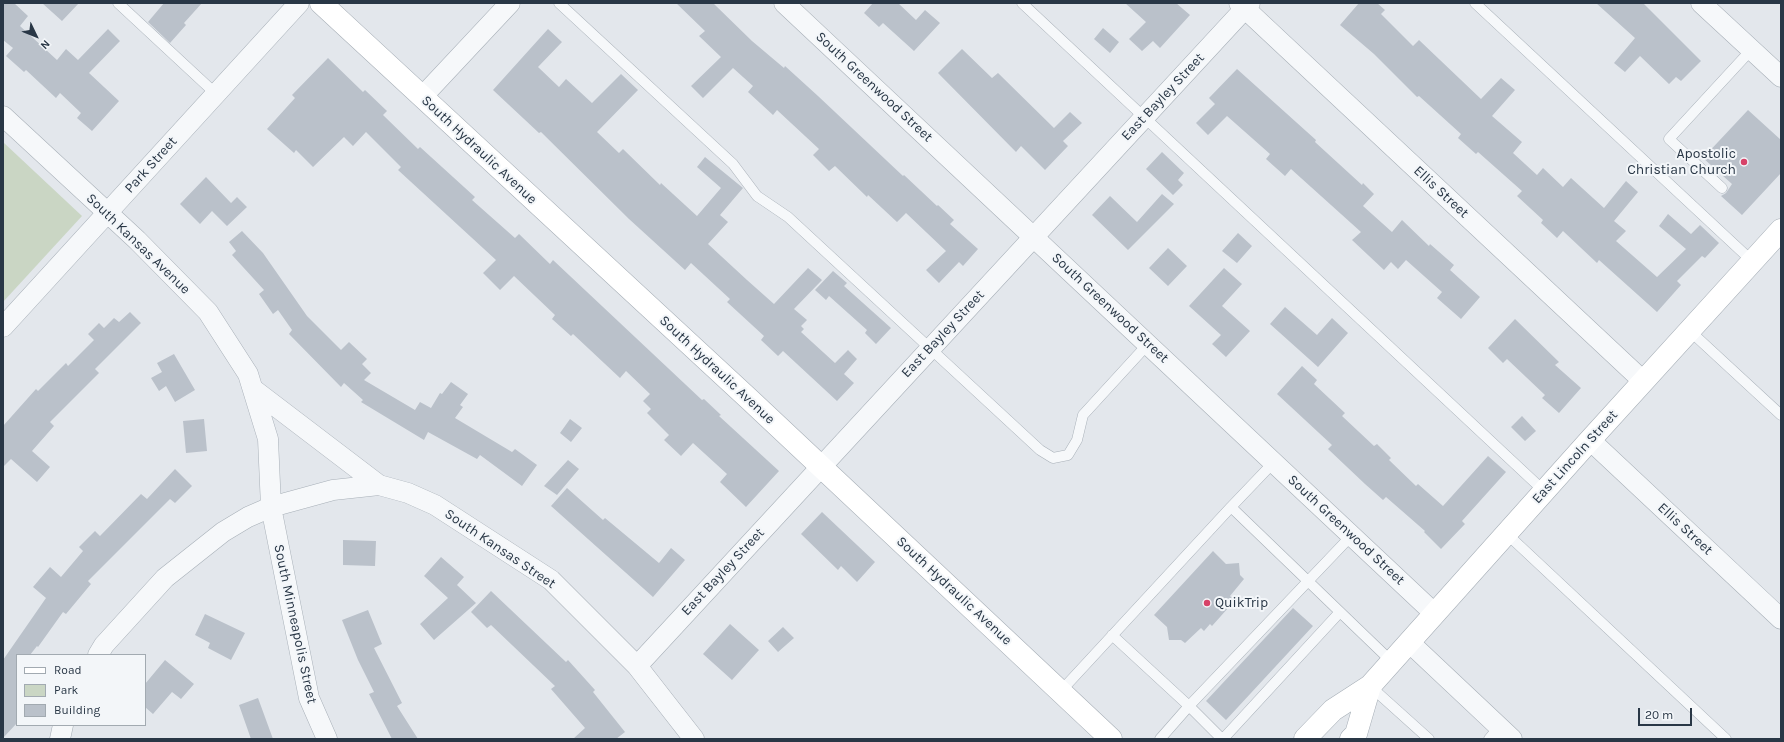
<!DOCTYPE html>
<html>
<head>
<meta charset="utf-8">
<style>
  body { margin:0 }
  #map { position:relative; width:1784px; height:742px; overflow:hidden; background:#e3e7ec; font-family:Karla,sans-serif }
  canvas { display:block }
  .frame { position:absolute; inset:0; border:4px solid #293746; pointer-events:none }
  .legend { position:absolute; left:16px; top:654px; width:130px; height:72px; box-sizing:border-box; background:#f3f6f9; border:1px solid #a2aab1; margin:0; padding:5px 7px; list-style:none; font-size:12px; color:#293746 }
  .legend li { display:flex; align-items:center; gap:8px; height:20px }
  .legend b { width:20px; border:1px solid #a2aab1 }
  .north { position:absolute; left:16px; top:16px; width:40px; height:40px; -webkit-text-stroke:3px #f3f6f9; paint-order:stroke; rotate:133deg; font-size:11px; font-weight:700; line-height:16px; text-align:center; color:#293746 }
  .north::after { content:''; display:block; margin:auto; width:14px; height:18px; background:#293746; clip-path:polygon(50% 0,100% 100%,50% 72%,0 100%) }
  .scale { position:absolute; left:1638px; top:708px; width:54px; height:18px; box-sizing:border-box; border:2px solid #293746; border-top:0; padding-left:5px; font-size:12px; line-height:14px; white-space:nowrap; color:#293746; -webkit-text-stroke:3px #f3f6f9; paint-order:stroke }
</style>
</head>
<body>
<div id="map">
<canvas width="1784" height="742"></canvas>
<div class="frame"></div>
<ul class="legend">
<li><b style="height:5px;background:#fff"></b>Road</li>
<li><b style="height:11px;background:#cad6c4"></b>Park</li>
<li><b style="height:11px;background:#bac1ca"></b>Building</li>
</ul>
<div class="north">N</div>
<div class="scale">20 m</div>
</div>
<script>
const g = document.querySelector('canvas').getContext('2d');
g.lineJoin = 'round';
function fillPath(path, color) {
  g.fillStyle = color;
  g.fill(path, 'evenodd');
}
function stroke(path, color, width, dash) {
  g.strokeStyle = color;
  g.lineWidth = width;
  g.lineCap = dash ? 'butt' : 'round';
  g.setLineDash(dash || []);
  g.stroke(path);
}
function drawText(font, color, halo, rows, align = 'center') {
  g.font = font + ' Karla,sans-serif';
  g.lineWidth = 4;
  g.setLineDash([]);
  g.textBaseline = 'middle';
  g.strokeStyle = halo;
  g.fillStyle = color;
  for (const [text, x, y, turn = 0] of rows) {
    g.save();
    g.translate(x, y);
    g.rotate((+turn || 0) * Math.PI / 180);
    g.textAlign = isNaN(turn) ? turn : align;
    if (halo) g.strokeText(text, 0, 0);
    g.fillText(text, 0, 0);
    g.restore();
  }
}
fillPath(new Path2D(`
  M3,142L82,216L3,302Z`), '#cad6c4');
fillPath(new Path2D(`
  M3,3H14L28,16L20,26L57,60L66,49L78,60L108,29L120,41L89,73L119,101L92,131L77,118L81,113L60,93L56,98L26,70L24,72L6,56L13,48L3,40Z
  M42,3H79L62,21Z
  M164,3H202L184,23L186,25L170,43L148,22Z
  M676,3H713L752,41L784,68L785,66L818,96L903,176L904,175L937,206L938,205L954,220L950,224L978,249L963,266L959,262L939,283L926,270L946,251L906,213L897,222L868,195L867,197L835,166L829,171L813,155L819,149L777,110L773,115L748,92L753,86L733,68L703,98L691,86L721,57L699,36L705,31Z
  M873,3H898L916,20L925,10L940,23L914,51L883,23L879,27L864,13Z
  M1125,3H1176L1190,15L1160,48L1153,41L1142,51L1129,39L1146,22Z
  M1359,3H1377L1385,10L1381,14L1413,46L1419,40L1481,99L1501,78L1515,90L1492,116L1522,142L1513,153L1537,175L1543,168L1563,187L1571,178L1604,208L1626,181L1638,192L1614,221L1626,231L1616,241L1657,277L1686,249L1659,226L1668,214L1691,234L1700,225L1719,243L1705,258L1702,256L1677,281L1681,285L1657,312L1599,260L1597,263L1563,231L1557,238L1541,223L1543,220L1517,196L1522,191L1478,152L1476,154L1458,138L1461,134L1419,96L1417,97L1374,54L1340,25Z
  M1596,3H1643L1701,61L1681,81L1676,77L1669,84L1640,56L1625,72L1614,63L1635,38Z
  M1103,28L1119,42L1110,53L1094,39Z
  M548,29L562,42L538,67L559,87L566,79L592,103L621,74L638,90L597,132L619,153L623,149L660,185L661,183L697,216L721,188L697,167L705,157L743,188L720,215L728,222L708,244L747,280L774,304L808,268L822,280L794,309L807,320L801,326L804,329L801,332L835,363L848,350L857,359L844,374L854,383L837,401L783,351L778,356L761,340L764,336L727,302L730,299L691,263L685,270L629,219L541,132L539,133L493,90Z
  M962,49L992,78L998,73L1054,128L1070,112L1082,123L1063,141L1068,146L1045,170L1021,146L1016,152L938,73Z
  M328,58L363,92L365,90L387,111L383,115L418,149L420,147L475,197L472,200L515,238L519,234L550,264L553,260L702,400L704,399L721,415L719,416L779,471L746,507L720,482L727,474L693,443L681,456L664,440L669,435L647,413L651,409L643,401L650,394L626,371L620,378L573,334L571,336L552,319L555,315L514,276L500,290L483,273L496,260L398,170L401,167L366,132L353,146L344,137L313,167L296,150L294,153L267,129L295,98L292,95Z
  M1237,69L1316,140L1315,142L1362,185L1363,183L1374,194L1363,206L1392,232L1402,220L1429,246L1430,244L1454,265L1450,270L1480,297L1461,319L1437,298L1442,292L1406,260L1398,269L1391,262L1384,270L1352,240L1361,232L1291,169L1285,176L1266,159L1270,154L1227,116L1208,135L1196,123L1215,104L1209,98Z
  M1748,110L1781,140V173L1742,215L1721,196L1726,193L1732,184L1703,158Z
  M1162,152L1184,173L1178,180L1183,185L1173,195L1146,169Z
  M206,177L231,203L237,197L247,207L227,226L212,211L200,224L180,204Z
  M1162,194L1174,204L1128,250L1092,215L1110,196L1137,222Z
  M242,231L263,253L307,316L341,350L349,342L367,359L362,364L371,373L364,380L415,410L420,402L431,408L440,393L442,394L451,382L468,394L460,405L463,407L455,418L512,452L515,449L537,465L522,486L480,455L477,459L428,432L424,440L361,402L363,400L344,383L341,387L289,334L292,330L278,310L273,314L259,294L264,290L232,255L236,251L229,242Z
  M1238,233L1252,246L1237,263L1222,251Z
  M1168,248L1187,266L1168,286L1149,268Z
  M1224,268L1242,284L1222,306L1250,331L1226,357L1212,344L1221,335L1189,306Z
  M833,271L847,283L844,286L891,328L876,344L865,333L867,330L829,296L826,300L815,290Z
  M1285,307L1317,335L1332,318L1348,333L1318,367L1270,324Z
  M130,312L141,323L95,369L99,373L50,422L54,426L32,451L50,467L37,482L11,459L3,467V426L36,389L38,391L66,363L68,366L94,340L88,334L99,323L104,328L114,318L119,322Z
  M1515,319L1559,362L1555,365L1581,388L1559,413L1542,398L1545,395L1507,359L1503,363L1488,348Z
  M174,354L195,390L175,402L166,386L159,391L151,378L162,372L157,363Z
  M1302,366L1317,380L1314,384L1345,413L1342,416L1374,446L1377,444L1391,458L1389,460L1416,486L1418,484L1443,506L1488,456L1506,472L1462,521L1465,524L1441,549L1424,532L1425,531L1386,497L1383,500L1365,484L1328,449L1332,445L1277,394Z
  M1522,416L1536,431L1525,441L1511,427Z
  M204,419L207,451L186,453L183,421Z
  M570,419L582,428L571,442L560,433Z
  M568,460L579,469L557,495L544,486Z
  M175,469L192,486L175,503L170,499L88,581L91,584L66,614L63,612L38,647L37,646L30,655H17V723L3,738V660L46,598L33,587L50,567L61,577L83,551L79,547L95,531L100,536L141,494L147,499Z
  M567,488L603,520L605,518L659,563L671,548L685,560L653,597L551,506Z
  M822,512L875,562L857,582L841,566L838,570L801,534Z
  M343,540L376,541L375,566L343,565Z
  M1213,551L1226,564L1239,563L1240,575L1244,579L1230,596L1233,599L1227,605L1229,607L1212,626L1210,624L1204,631L1201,628L1185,643L1181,640H1169L1167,627L1154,615Z
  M441,557L464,577L457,585L476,603L434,640L420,624L448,598L424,576Z
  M491,591L566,662L568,660L595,690L593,692L625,732L616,739H573L585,728L551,689L555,686L491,625L487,628L471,612Z
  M1293,608L1313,626L1226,720L1206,701Z
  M368,610L382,644L374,648L402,703L397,706L418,739H392L369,694L374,692L358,660L342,620Z
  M205,614L245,633L231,660L208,648L210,643L195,635Z
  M730,624L759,650L732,680L703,654Z
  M783,627L794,638L778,652L768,641Z
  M165,660L194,684L181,699L172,692L153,714L145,707V684Z
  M258,698L273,739H251L239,705Z`), '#bac1ca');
const lane = new Path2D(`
  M118,3L216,94
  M559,3L733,164L757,196L788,217L1040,450L1053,458L1068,455L1077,440L1083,415L1148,344
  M1022,3L1544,491
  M1475,3L1753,262
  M1722,188L1669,139L1751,50
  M1690,331L1781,415
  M1274,462L1231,507L1392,662
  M1507,534L1726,739
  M1112,635L1189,706L1160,739
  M1370,686L1429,739
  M1060,692L1231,507
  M1222,739L1189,706L1352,535
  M1223,739L1340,612
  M1489,739L1499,727`);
const street = new Path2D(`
  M784,3L1435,614
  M1239,3L1643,381
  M1701,3L1781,77
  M422,97L510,3
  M3,116L137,240L208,312L248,374L268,439L271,507L309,698L327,739
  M3,327L299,3
  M253,389L379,485
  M1590,440L1781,619
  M1410,643L1512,739
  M98,655L104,645L165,578L223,532L248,517L271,507L333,490L379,485L408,493L435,505L551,580L637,666L694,739
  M637,666L1250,3
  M60,739L63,725`);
const secondary = new Path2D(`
  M321,3L749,399L1111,739
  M1305,739L1333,710L1370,686L1590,440L1781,230
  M1351,739L1356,734L1370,686`);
stroke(lane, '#a7afb7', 11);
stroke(street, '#a7afb7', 21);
stroke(secondary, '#a7afb7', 23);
stroke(lane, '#f6f8fa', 10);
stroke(street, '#f6f8fa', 20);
stroke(secondary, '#fff', 22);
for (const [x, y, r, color] of [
  [1744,162,4,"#d74268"],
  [1207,603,4,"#d74268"]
]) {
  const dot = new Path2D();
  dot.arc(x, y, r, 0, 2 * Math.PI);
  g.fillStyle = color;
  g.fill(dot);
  stroke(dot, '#f3f6f9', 1.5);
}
drawText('14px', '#293746', '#f3f6f9', [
  ["South Greenwood Street",874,87,43],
  ["East Bayley Street",1163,97,-47],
  ["South Hydraulic Avenue",479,150,43],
  ["Park Street",151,165,-48],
  ["Ellis Street",1441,192,43],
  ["South Kansas Avenue",138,244,44],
  ["South Greenwood Street",1110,308,43],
  ["East Bayley Street",943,334,-47],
  ["South Hydraulic Avenue",717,370,43],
  ["East Lincoln Street",1575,457,-48],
  ["Ellis Street",1685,529,43],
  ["South Greenwood Street",1346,530,43],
  ["South Kansas Street",500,549,34],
  ["East Bayley Street",723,572,-47],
  ["South Hydraulic Avenue",954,591,43],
  ["South Minneapolis Street",295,624,78]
]);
drawText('14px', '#293746', '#f3f6f9', [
  ["Apostolic",1736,154],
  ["Christian Church",1736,170],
  ["QuikTrip",1215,603,"left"]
], 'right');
</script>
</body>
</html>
